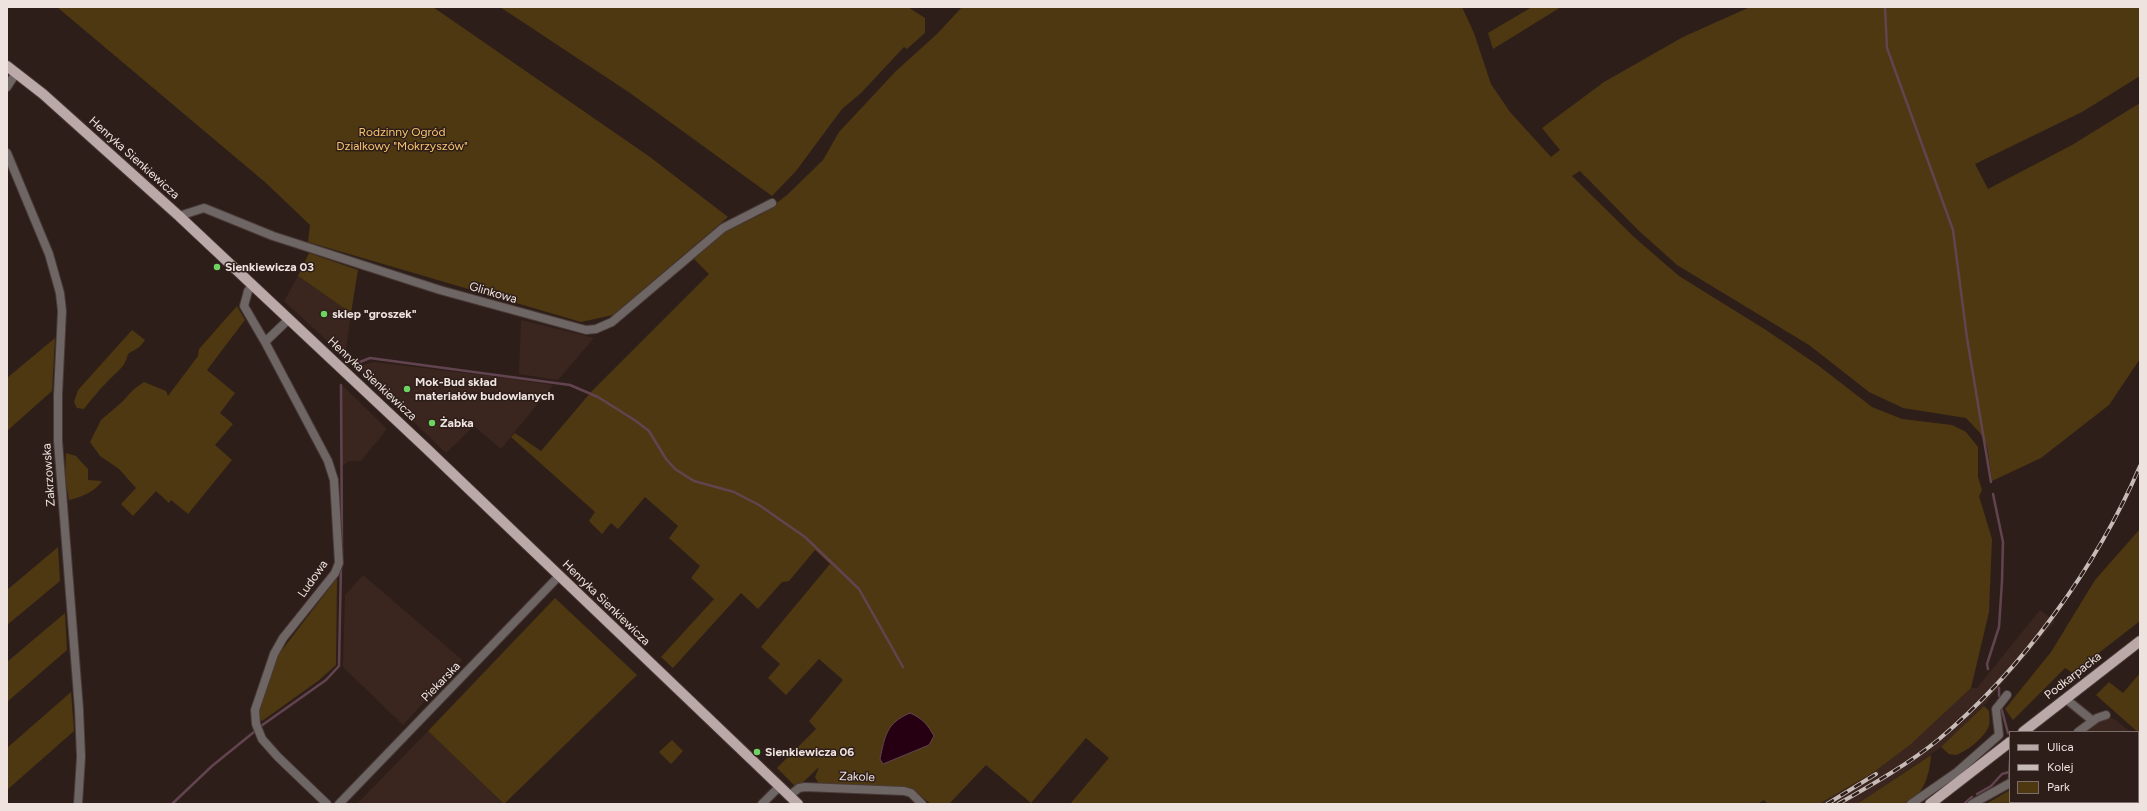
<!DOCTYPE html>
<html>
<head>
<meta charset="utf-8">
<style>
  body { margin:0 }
  #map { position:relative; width:2147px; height:811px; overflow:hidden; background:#2e1e1a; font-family:Figtree,sans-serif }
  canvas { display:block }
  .frame { position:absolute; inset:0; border:8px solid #eee3df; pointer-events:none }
  .legend { position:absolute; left:2009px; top:731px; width:130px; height:72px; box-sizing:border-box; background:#2e1e1a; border:1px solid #7b6d69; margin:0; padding:5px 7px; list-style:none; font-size:12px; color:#eee3df }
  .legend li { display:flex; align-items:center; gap:8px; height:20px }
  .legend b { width:20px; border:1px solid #7b6d69 }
</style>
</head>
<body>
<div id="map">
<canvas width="2147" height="811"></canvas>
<div class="frame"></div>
<ul class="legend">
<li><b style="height:5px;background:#bba8a8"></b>Ulica</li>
<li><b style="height:5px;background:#c7bbb7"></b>Kolej</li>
<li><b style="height:11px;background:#4d3811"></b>Park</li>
</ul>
</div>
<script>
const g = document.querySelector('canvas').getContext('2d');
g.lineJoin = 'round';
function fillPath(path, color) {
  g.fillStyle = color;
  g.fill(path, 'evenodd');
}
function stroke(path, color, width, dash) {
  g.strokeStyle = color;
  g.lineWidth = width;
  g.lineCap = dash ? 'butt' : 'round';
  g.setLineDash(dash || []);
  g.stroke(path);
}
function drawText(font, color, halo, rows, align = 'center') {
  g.font = font + ' Figtree,sans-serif';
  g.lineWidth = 3;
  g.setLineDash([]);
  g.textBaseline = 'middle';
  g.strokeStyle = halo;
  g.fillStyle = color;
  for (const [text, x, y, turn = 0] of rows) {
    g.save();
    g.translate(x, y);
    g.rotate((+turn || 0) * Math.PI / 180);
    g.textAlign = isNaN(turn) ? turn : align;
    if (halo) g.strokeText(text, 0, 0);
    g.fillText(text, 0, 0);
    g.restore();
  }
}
fillPath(new Path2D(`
  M298,276L351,313L345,357L284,301Z
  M521,320L594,338L558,380L519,374Z
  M373,362L491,376L553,385L501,449L474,426L446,453L356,367Z
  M342,385L387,429L361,461H349L341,467Z
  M363,575L462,660L403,725L343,667L345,595Z
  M2040,610L2055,621L1985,704L1946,744L1857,804H1819L1874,772L1910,745L1971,688H1977Z
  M2110,718L2114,719L2131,732L2084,731L2099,721Z
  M428,731L504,804H357Z
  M2138,738L2140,740V790L2138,788Z`), '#3b251f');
fillPath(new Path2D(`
  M57,7H433L650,157L728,217L613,315L581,322L308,242L310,225L266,183Z
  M500,7H908L925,18V33L907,49L904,47L861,93L842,109L796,171L772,196L630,93Z
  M962,7H1462L1474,33L1491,84L1510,112L1551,157L1560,150L1542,128L1604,82L1683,37L1750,7H2140V76L2082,112L1975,164L1988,189L2072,145L2140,103V359L2109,405L2041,458L1992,481L1987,446L1980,433L1966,418L1903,408L1869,392L1809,345L1677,265L1638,230L1580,171L1572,176L1634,237L1679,276L1766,330L1819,366L1872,407L1902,419L1952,425L1966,432L1978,447V477L1982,490L1979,496L1992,539L1989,612L1971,688L1910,745L1874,772L1819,804H1768L1764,800L1757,804H1070L1109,758L1086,738L1031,803L986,765L949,804H931L913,790L819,784L815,777L819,767L797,788L777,768L816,729L809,721L843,680L819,659L786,695L768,678L780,664L761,647L830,564L815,550L789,581L782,582L758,609L741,593L673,668L661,657L714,599L691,578L700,566L669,538L678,526L645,497L618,529L611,523L602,534L589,521L595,512L511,437L515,433L541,451L591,392L709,274L694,259L725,232L762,214L787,195L823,160L839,132L896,71L938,33Z
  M1532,7H1561L1493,49L1488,33Z
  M309,253L358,270L351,313L298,276Z
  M237,306L245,320L207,370L235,393L220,413L233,424L215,445L232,460L188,514L171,500L169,503L156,491L133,516L121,504L136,488L119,469L100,456L90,442L101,420L122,402L134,389L144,382L166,391L168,396L198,356L199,349Z
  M132,330L145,340C138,350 137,348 128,354C125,368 116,372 107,382C99,390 91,400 84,409L77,408L74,402L78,390Z
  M55,338L52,391L7,431V378Z
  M66,453L76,456L88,469V480L102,481C96,491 80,498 69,500L65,478Z
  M2140,529V621L2073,673L2065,668L2013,720L2005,709L2051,652L2095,580Z
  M58,547L60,581L7,625V590Z
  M337,578L336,665L318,681L262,721L259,719V709L279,654Z
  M555,598L637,675L504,804L428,731Z
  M65,613L67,650L7,702V662Z
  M2140,673V734L2096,695L2109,682L2123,693Z
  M71,692L74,731L7,790V748Z
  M1984,706L1989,711C1989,717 1991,724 1987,730C1981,740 1967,751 1956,755L1949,754L1941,747Z
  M672,740L683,751L671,764L659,752Z
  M1931,755C1930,772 1924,798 1904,804C1894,807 1868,804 1857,804Z
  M2138,788L2140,790V804H1986L2010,790V802H2138Z`), '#4d3811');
const water = new Path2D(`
  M910,713C922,718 928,725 934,736L929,745L883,764L880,759C885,736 886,723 910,713Z`);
fillPath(water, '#260012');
stroke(water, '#624450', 1);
stroke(new Path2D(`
  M1885,7L1887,48L1953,230L1967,338L1991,482
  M355,364L370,358L570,385L598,397L636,421L649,431L666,459L675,469L694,481L734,492L759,505L805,537L859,589L903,667
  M341,385L342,552
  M1988,669L1987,664L1999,627L2002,581L2003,542L1993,494
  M1999,688V696
  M2001,707L2008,733
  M261,726L326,680L339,666L341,565
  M2009,779L2010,760
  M1977,794L1991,786L2002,774L2009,772
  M2015,802L2016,804
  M172,804L212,766L254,732
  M1964,804L1972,797`), '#624450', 2.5);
const minor = new Path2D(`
  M7,87L16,73
  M7,153L49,254L60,293L62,311L58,394V441L79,709L81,757L78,804
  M179,216L204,208L273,236L440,290L586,330L596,329L612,322L723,228L772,203
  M253,285L248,291L244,306L265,342
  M289,319L265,342L328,461L334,480L339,563L335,573L283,638L274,654L255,710L256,724L262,739L278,757L327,804
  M2066,699L2093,721
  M2078,732L2097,718L2106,715
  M789,796L799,788L805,787L904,791L911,793L922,804
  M339,804L559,576
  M762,804L779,787
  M1911,804L1957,772L1999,735L1996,709L2007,695
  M1972,804L2010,783`);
const major = new Path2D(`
  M7,66L43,94L179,216L427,449L798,804
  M2023,732L2140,641
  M1930,804L2010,742`);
stroke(minor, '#493a36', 10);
stroke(major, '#493a36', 12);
stroke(minor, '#6e6565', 8);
stroke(major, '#bba8a8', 10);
const rail = new Path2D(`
  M1827,804L1876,774
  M1838,804C1873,784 1907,765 1938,740C2022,670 2097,566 2140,466`);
stroke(rail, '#c7bbb7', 4);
stroke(rail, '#2e1e1a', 2.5, [8]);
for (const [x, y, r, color] of [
  [217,267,4,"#6dd361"],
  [324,314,4,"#6dd361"],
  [407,389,4,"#6dd361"],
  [432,423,4,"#6dd361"],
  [757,752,4,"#6dd361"]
]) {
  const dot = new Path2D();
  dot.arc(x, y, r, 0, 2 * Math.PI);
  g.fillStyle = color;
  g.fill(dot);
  stroke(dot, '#2e1e1a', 1.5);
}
drawText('12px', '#f7c36e', '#2e1e1a', [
  ["Rodzinny Ogród",402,132],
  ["Dzialkowy \"Mokrzyszów\"",402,146]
]);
drawText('12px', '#eee3df', '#2e1e1a', [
  ["Henryka Sienkiewicza",134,158,42],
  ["Glinkowa",493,293,16],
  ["Henryka Sienkiewicza",372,379,43],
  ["Zakrzowska",49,475,-94],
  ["Ludowa",313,579,-55],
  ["Henryka Sienkiewicza",606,603,44],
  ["Podkarpacka",2073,676,-38],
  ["Piekarska",441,682,-46],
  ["Zakole",857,777,2]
]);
drawText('bold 12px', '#eee3df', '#2e1e1a', [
  ["Sienkiewicza 03",225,267],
  ["sklep \"groszek\"",332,314],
  ["Mok-Bud skład",415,382],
  ["materiałów budowlanych",415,396],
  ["Żabka",440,423],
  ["Sienkiewicza 06",765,752]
], 'left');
</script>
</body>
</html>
